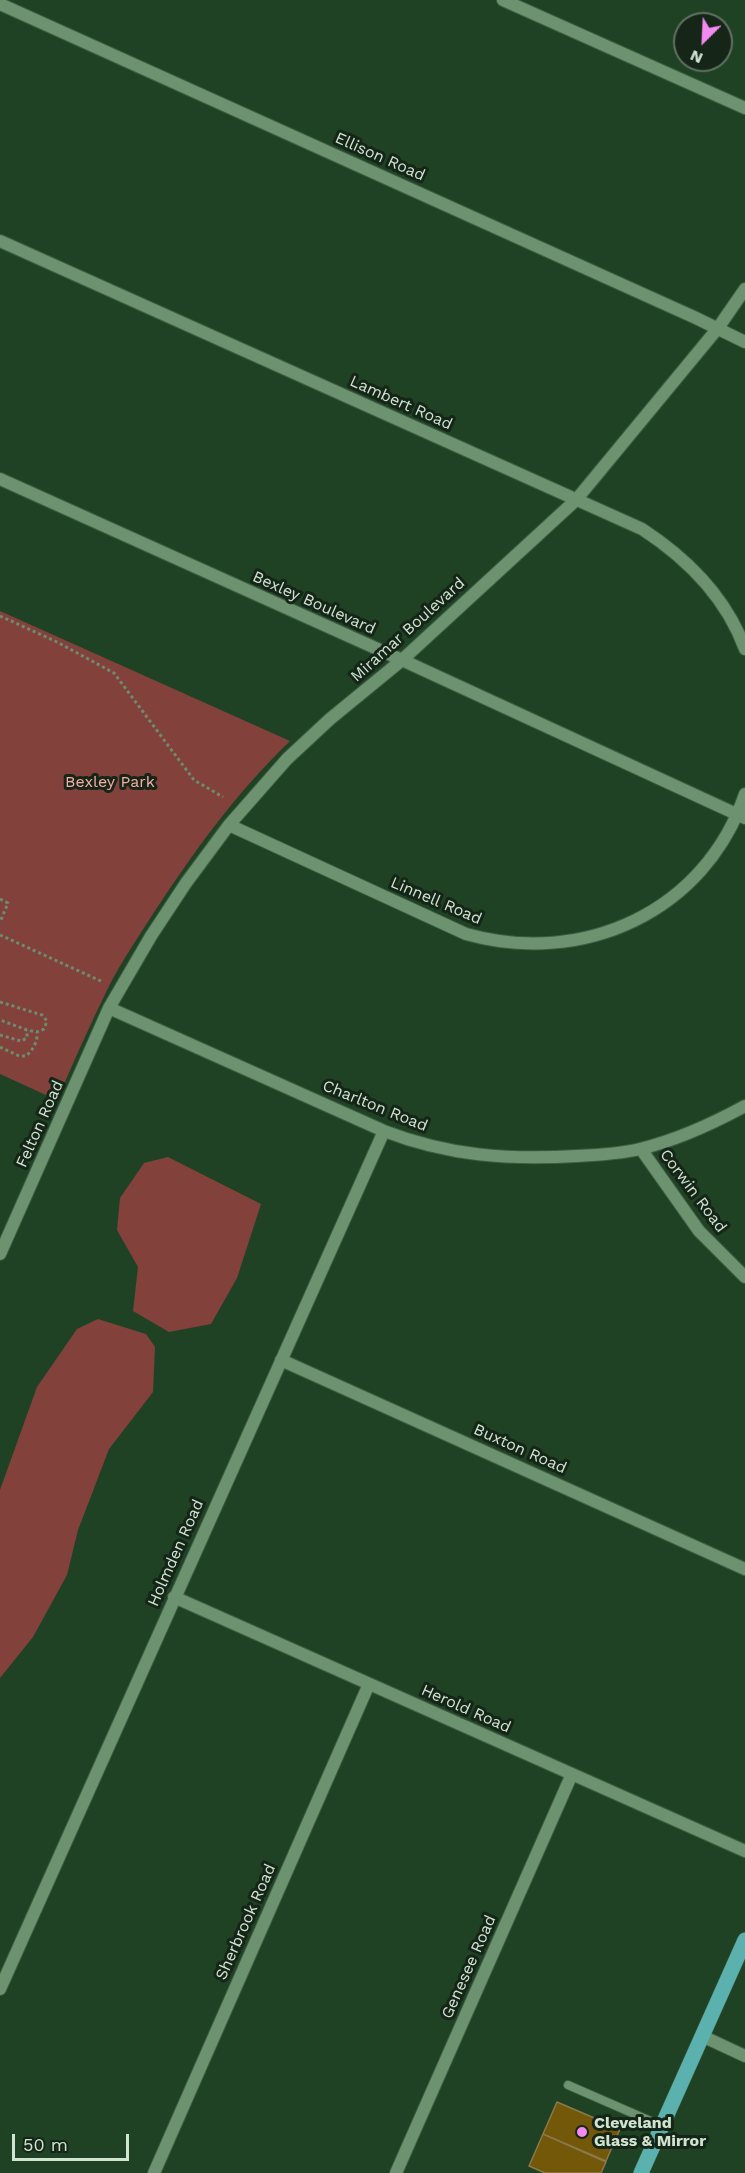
<!DOCTYPE html>
<html>
<head>
<meta charset="utf-8">
<style>
  body { margin:0 }
  #map { position:relative; width:745px; height:2173px; overflow:hidden; background:#1f4224; font-family:"Work Sans",sans-serif }
  canvas { display:block }
  .north { position:absolute; left:673px; top:12px; width:60px; height:60px; box-sizing:border-box; background:#152517; border:2px solid #607161; border-radius:50%; rotate:204deg; font-size:16px; font-weight:700; line-height:24px; text-align:center; color:#d0e4d1 }
  .north::after { content:''; display:block; margin:auto; width:21px; height:27px; background:#f28af2; clip-path:polygon(50% 0,100% 100%,50% 72%,0 100%) }
  .scale { position:absolute; left:12px; top:2134px; width:117px; height:27px; box-sizing:border-box; border:3px solid #d0e4d1; border-top:0; padding-left:8px; font-size:18px; line-height:21px; white-space:nowrap; color:#d0e4d1; -webkit-text-stroke:4px #152517; paint-order:stroke }
</style>
</head>
<body>
<div id="map">
<canvas width="745" height="2173"></canvas>
<div class="north">N</div>
<div class="scale">50 m</div>
</div>
<script>
const g = document.querySelector('canvas').getContext('2d');
g.lineJoin = 'round';
function fillPath(path, color) {
  g.fillStyle = color;
  g.fill(path, 'evenodd');
}
function stroke(path, color, width, dash) {
  g.strokeStyle = color;
  g.lineWidth = width;
  g.lineCap = dash ? 'butt' : 'round';
  g.setLineDash(dash || []);
  g.stroke(path);
}
function drawText(font, color, halo, rows, align = 'center') {
  g.font = font + ' "Work Sans",sans-serif';
  g.lineWidth = 6;
  g.setLineDash([]);
  g.textBaseline = 'middle';
  g.strokeStyle = halo;
  g.fillStyle = color;
  for (const [text, x, y, turn = 0] of rows) {
    g.save();
    g.translate(x, y);
    g.rotate((+turn || 0) * Math.PI / 180);
    g.textAlign = isNaN(turn) ? turn : align;
    if (halo) g.strokeText(text, 0, 0);
    g.fillText(text, 0, 0);
    g.restore();
  }
}
fillPath(new Path2D(`
  M0,611L290,741C235,794 192,854 151,917C137,939 122,961 110,984C91,1022 74,1061 57,1100L0,1074Z
  M168,1157L261,1204L237,1278L211,1324L169,1332L133,1311L138,1267L117,1230L120,1198L144,1163Z
  M98,1319L146,1334L155,1347L153,1392L109,1449L78,1530L67,1575L33,1637L0,1678V1490L37,1387L77,1329Z`), '#82423b');
const building = new Path2D(`
  M557,2102L620,2129L606,2161L543,2134Z
  M543,2134L606,2162L601,2173H545L529,2166Z`);
fillPath(building, '#735809');
stroke(building, '#8b784b', 1.5);
const lane = new Path2D(`
  M568,2085L662,2126`);
const street = new Path2D(`
  M503,0L745,108
  M0,4L696,318L745,342
  M0,241L642,529C688,559 726,597 745,649
  M0,479L402,660L745,818
  M229,825L466,934C583,967 705,912 745,794
  M109,1008L384,1131C449,1156 508,1160 577,1156C598,1155 619,1154 640,1149C677,1140 712,1124 745,1106
  M641,1149L699,1231L745,1277
  M0,1254L109,1008L151,936L186,883L229,825L287,759L330,719L402,660L576,500L718,328L745,289
  M281,1360L745,1569
  M174,1597L745,1851
  M0,1989L384,1131
  M702,2036L745,2056
  M154,2173L369,1684
  M396,2173L572,1774`);
const primary = new Path2D(`
  M641,2173L745,1940`);
stroke(lane, '#3d5d42', 10);
stroke(street, '#3d5d42', 14);
stroke(primary, '#3d5d42', 16);
stroke(new Path2D(`
  M0,616L57,642L114,673L194,780L223,797
  M0,899L8,903L0,922
  M0,935L101,981
  M0,1002L42,1015L47,1021L44,1029L37,1032L27,1030L0,1020
  M0,1035L21,1041L27,1038V1030
  M0,1047L19,1056H26C33,1050 38,1041 37,1032`), '#6e8b71', 3, [3, 3]);
stroke(lane, '#6c9270', 8);
stroke(street, '#6c9270', 12);
stroke(primary, '#5ab1ad', 15);
for (const [x, y, r, color] of [
  [582,2132,6,"#f28af2"]
]) {
  const dot = new Path2D();
  dot.arc(x, y, r, 0, 2 * Math.PI);
  g.fillStyle = color;
  g.fill(dot);
  stroke(dot, '#152517', 2);
}
drawText('16px', '#d0e4d1', '#152517', [
  ["Ellison Road",380,157,24],
  ["Lambert Road",401,403,24],
  ["Bexley Boulevard",314,603,24],
  ["Miramar Boulevard",408,630,-42],
  ["Linnell Road",436,901,23],
  ["Charlton Road",375,1106,22],
  ["Felton Road",40,1124,-66],
  ["Corwin Road",693,1191,53],
  ["Buxton Road",520,1449,24],
  ["Holmden Road",176,1553,-66],
  ["Herold Road",466,1709,24],
  ["Sherbrook Road",246,1922,-66],
  ["Genesee Road",469,1967,-66]
]);
drawText('16px', '#f8aea4', '#152517', [
  ["Bexley Park",110,782]
]);
drawText('bold 16px', '#d0e4d1', '#152517', [
  ["Cleveland",594,2123],
  ["Glass & Mirror",594,2141]
], 'left');
</script>
</body>
</html>
